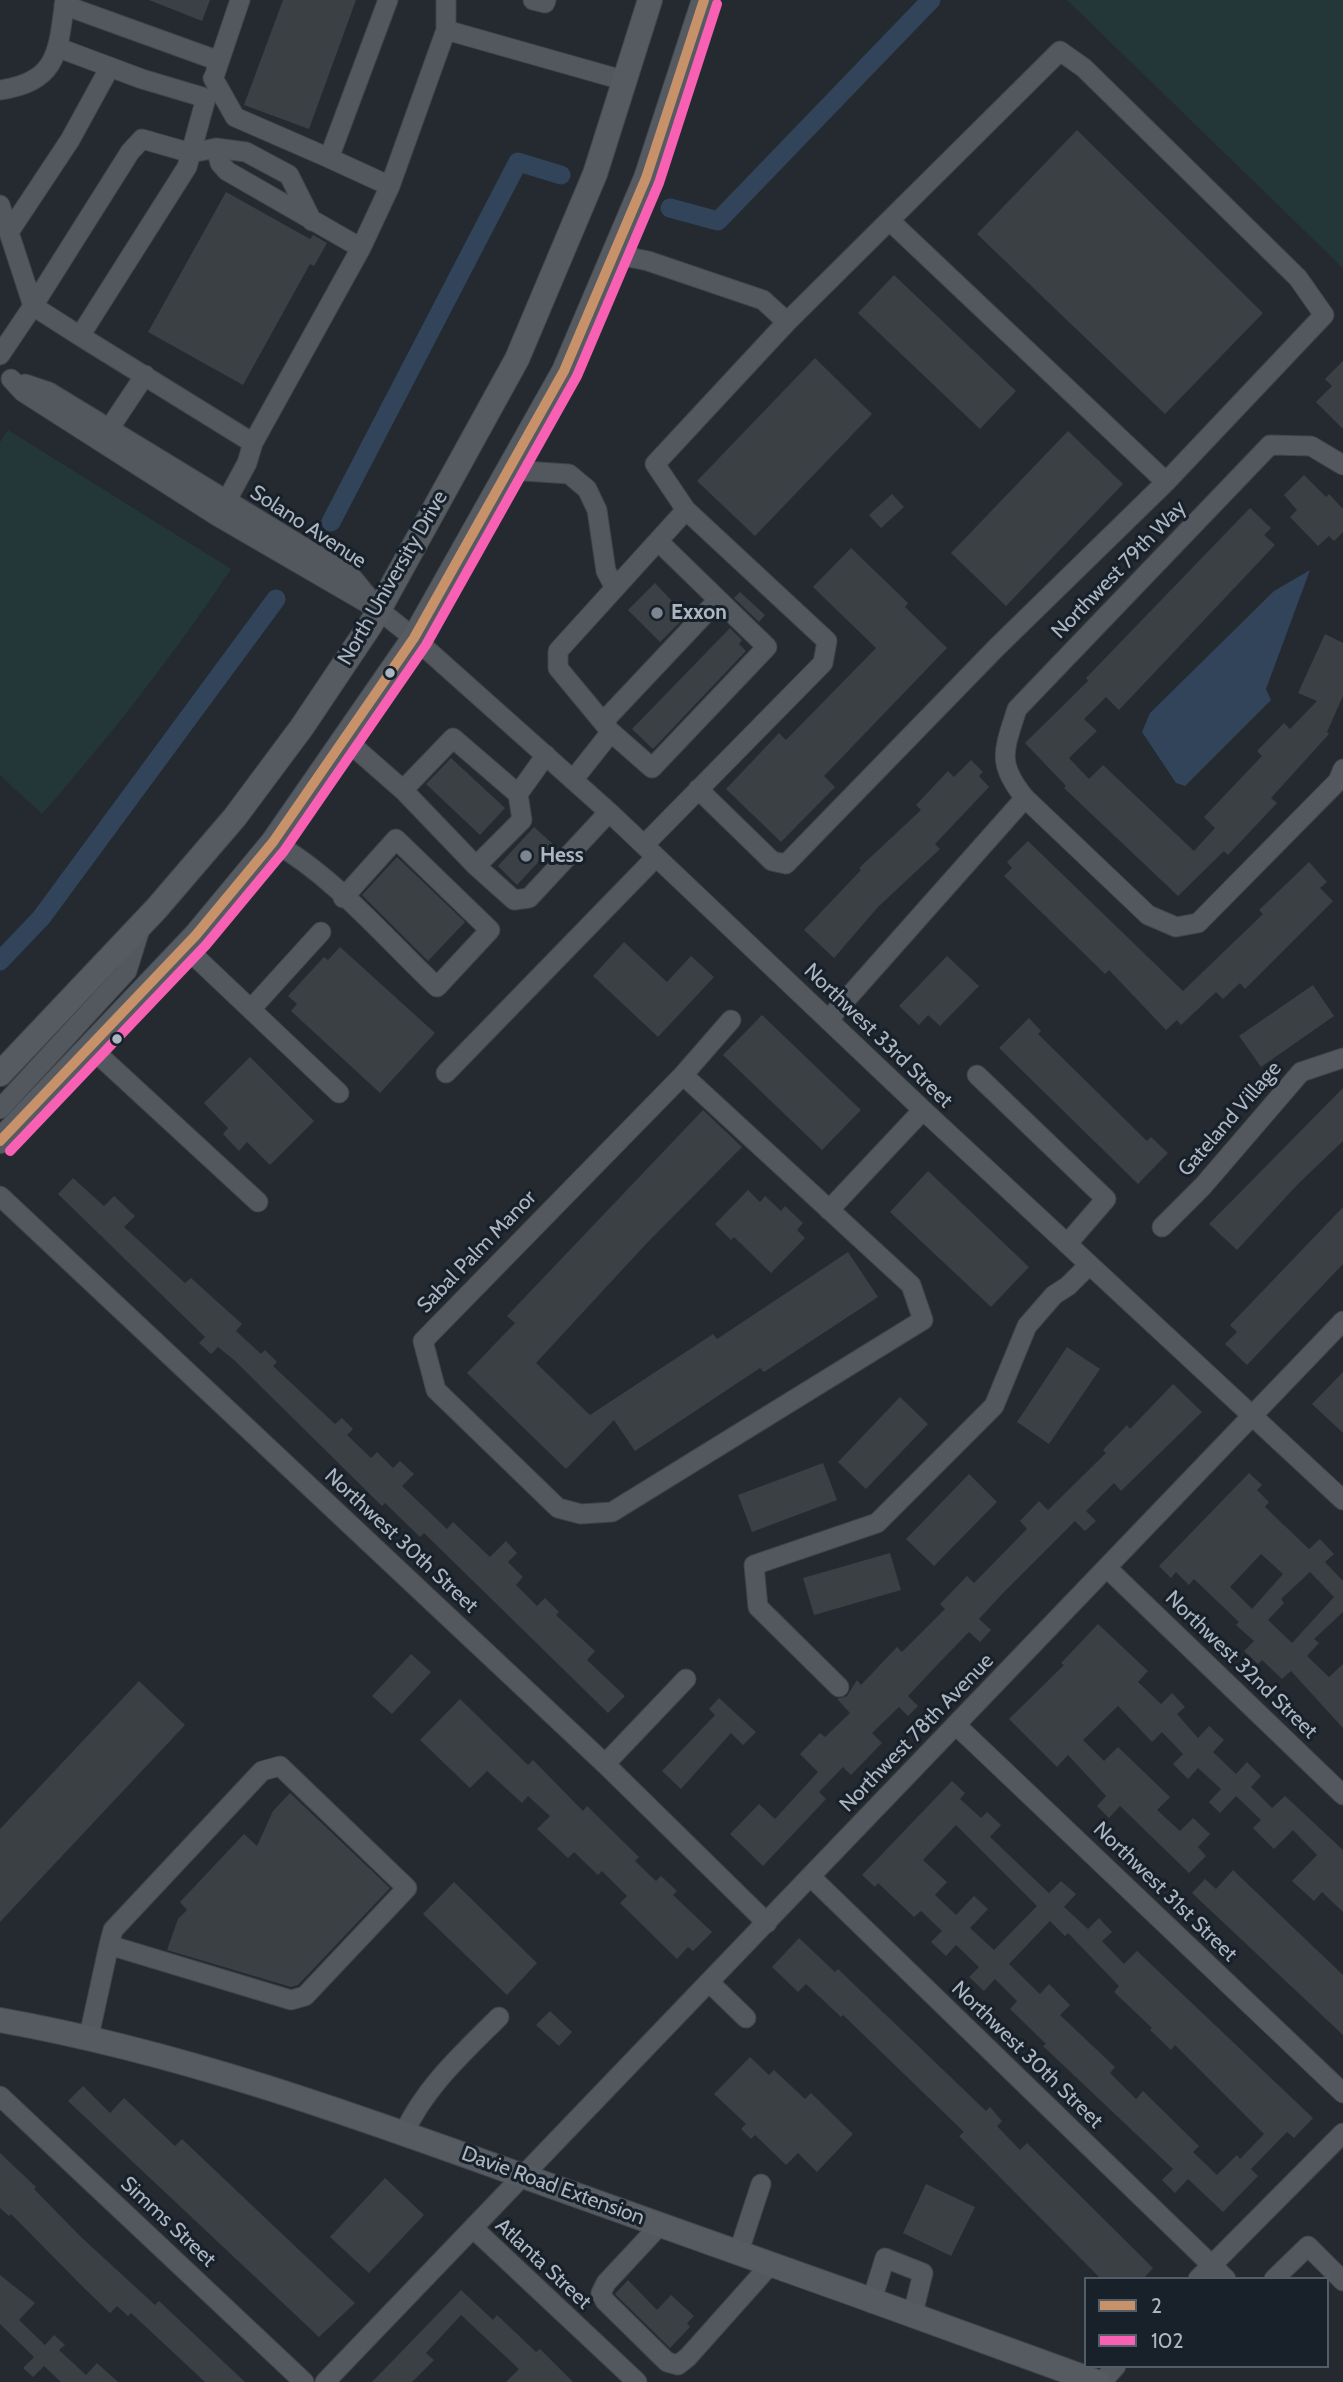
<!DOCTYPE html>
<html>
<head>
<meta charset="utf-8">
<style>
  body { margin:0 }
  #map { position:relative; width:1343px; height:2382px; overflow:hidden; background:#242a30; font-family:Cabin,sans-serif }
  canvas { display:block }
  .legend { position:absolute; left:1084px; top:2277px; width:245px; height:91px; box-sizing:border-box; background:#18212a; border:2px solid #535d67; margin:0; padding:9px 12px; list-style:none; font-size:21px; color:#acb6c3 }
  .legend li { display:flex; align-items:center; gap:14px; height:35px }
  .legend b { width:35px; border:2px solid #535d67 }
</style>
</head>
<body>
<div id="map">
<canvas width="1343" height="2382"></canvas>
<ul class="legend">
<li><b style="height:9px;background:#c7916a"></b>2</li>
<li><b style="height:9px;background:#f860b3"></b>102</li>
</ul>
</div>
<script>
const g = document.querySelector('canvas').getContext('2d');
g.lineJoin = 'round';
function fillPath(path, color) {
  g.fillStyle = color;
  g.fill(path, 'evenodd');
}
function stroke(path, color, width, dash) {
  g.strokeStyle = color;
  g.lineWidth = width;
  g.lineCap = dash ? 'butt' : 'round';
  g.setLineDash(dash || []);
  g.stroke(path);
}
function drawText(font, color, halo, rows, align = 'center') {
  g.font = font + ' Cabin,sans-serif';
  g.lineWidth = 6;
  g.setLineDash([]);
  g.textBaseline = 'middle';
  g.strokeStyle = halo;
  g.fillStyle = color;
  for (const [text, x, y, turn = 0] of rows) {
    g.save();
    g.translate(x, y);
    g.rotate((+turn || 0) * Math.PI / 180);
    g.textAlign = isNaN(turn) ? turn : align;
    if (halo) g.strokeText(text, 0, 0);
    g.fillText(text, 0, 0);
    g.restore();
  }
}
fillPath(new Path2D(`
  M1067,0H1343V268Z
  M8,430L231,569C173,656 110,736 42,814L0,775V442Z`), '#243738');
fillPath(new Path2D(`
  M1310,570L1266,689L1271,700L1185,786L1176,783L1142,732L1150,713L1274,591Z`), '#314459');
stroke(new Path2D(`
  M670,208L718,221L931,0
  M331,522L518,162L561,175
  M0,961L41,918L276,599`), '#314459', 19);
fillPath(new Path2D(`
  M149,0H210L202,21Z
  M283,0H356L309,129L244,105Z
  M1077,130L1263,313L1165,414L977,234Z
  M226,192L310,239L313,235L327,243L314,266L310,264L243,385L148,332Z
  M894,275L1016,391L980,429L858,313Z
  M815,358L872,414L755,536L697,481Z
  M1343,361V429L1316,402L1332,386L1325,379Z
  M1068,431L1123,484L1006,606L951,553Z
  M1304,475L1326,497L1329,494L1343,509V532L1334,541L1329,536L1318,546L1290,517L1297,510L1284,495Z
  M892,494L904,507L881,528L869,515Z
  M1250,508L1271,528L1264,535L1275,545L1119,710L1106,697L1084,719L1097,731L1069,758L1089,779L1103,765L1194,851L1215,828L1204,817L1262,756L1257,751L1284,723L1290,729L1317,701L1298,693L1325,634L1343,643V696L1327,732L1329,734L1271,798L1277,803L1228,855L1224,851L1178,896L1064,788L1066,786L1025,743L1088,681L1086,678Z
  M851,548L908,603L905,607L947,648L824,776L835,787L781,842L726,789L779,733L786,740L876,648L813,587Z
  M655,583L686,616L660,642L628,610Z
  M740,592L765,615L759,622L734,598Z
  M730,628L742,640L739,644L746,651L653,749L632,729Z
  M451,758L505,808L480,835L426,784Z
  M971,760L983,772L979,776L989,787L935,844L940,849L878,907L834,958L804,930L861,870L859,868L921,810L916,805L948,771L954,777Z
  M534,827L554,845L517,885L498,866Z
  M1028,841L1183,991L1263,914L1259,910L1309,862L1327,882L1320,888L1333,901L1245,989L1240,983L1223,999L1216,992L1181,1025L1177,1020L1166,1030L1109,970L1105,974L1004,876L1012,868L1007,862Z
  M397,857L465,922L428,961L362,895Z
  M624,942L667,982L691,956L714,977L658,1037L593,976Z
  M340,947L435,1033L380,1093L291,1011L297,1004L288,996L324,957L328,960Z
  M947,956L979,986L940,1026L928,1015L919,1025L899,1006Z
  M1313,985L1334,1016L1261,1067L1239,1036Z
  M762,1015L861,1110L822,1150L723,1055Z
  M1029,1018L1041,1031L1038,1034L1147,1141L1151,1137L1168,1153L1138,1184L999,1048Z
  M250,1057L314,1121L270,1165L247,1142L239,1151L223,1134L228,1128L204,1103Z
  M1343,1088V1141L1298,1184L1237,1250L1209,1224Z
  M703,1110L742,1147L646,1244L536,1363L590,1415L713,1334L717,1339L848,1252L878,1297L764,1372L760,1368L635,1451L614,1420L566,1469L467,1373L515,1323L507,1316Z
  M928,1171L1029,1267L991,1307L890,1212Z
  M73,1178L104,1206L114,1196L135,1216L124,1227L185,1283L191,1278L242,1324L236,1331L261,1354L265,1350L277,1362L273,1366L335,1424L342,1418L353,1429L347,1435L371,1458L377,1452L393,1468L400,1461L414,1474L402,1486L447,1529L453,1522L490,1557L506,1541L517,1553L508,1562L523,1577L516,1585L537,1606L545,1598L559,1612L556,1615L595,1651L587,1660L625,1696L608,1713L424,1533L420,1537L385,1503L382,1506L234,1360L218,1347L211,1354L199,1343L205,1337L58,1194Z
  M748,1190L760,1202L765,1196L781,1211L785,1206L803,1223L797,1230L805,1238L771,1273L734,1237L731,1240L715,1224Z
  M1343,1207V1264L1247,1365L1225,1344L1237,1332L1230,1325Z
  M1067,1347L1100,1369L1049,1444L1017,1422Z
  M1343,1372V1433L1312,1404Z
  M1173,1384L1202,1412L1121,1491L1114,1483L1086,1511L1096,1521L1085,1531L1075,1521L1003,1593L979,1619L991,1630L980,1642L969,1632L938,1664L908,1696L918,1706L908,1716L899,1707L872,1733L882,1743L851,1775L843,1767L819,1792L826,1799L763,1866L730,1834L759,1804L775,1819L818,1772L800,1754L820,1733L825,1737L850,1713L837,1699L847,1696L857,1680L861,1685L897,1647L902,1652L945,1609L940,1604L967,1576L974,1583L1027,1529L1020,1521L1039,1501L1048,1510L1106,1453L1103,1450L1127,1425L1130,1429Z
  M900,1397L928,1424L866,1489L838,1462Z
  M823,1463L837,1500L752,1532L738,1495Z
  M1249,1473L1262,1485L1257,1490L1269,1502L1265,1507L1309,1549L1320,1539L1334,1554L1325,1562L1343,1581V1612L1314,1639L1319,1643L1307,1656L1329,1677L1343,1664V1728L1291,1671L1282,1679L1262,1660L1258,1664L1244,1651L1254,1641L1236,1625L1239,1622L1194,1579L1189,1585L1176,1572L1171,1578L1159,1566ZM1261,1554L1283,1574L1252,1609L1230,1587ZM1310,1572L1334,1597L1292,1643L1268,1620L1284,1603L1281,1599Z
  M969,1474L997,1502L934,1566L906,1539Z
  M890,1553L901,1590L814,1615L803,1578Z
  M1098,1624L1148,1671L1138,1682L1161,1704L1172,1693L1185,1707L1177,1714L1198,1738L1209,1726L1224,1740L1213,1752L1236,1774L1247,1762L1261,1776L1251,1787L1272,1808L1285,1796L1343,1850V1912L1322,1892L1314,1901L1292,1881L1317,1855L1293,1830L1274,1849L1253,1828L1261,1820L1236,1796L1220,1813L1209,1802L1221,1789L1198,1768L1188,1779L1173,1764L1183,1754L1162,1732L1152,1742L1118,1706L1083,1740L1104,1761L1118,1747L1170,1797L1157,1810L1180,1831L1193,1818L1210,1834L1198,1847L1206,1856L1189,1873L1120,1806L1109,1818L1097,1806L1106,1796L1068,1755L1057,1767L1009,1719L1064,1665L1061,1663Z
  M411,1654L431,1672L392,1714L372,1696Z
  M139,1681L185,1725L0,1922V1829Z
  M719,1698L756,1732L743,1745L731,1733L681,1789L662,1771L715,1715L709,1709Z
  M460,1699L528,1765L533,1760L583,1811L587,1806L639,1857L635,1861L656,1881L661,1876L677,1891L673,1895L712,1932L693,1951L688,1947L677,1959L620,1903L627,1896L602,1871L598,1875L574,1852L568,1858L537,1829L550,1816L528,1796L522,1803L487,1771L470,1788L420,1740Z
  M952,1781L965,1793L960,1799L981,1818L987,1812L1001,1825L990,1837L1049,1893L1061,1881L1076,1894L1064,1907L1088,1929L1099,1918L1112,1932L1102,1941L1124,1964L1137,1951L1313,2118L1294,2138L1287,2132L1251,2169L1258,2176L1223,2212L1188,2179L1175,2193L1162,2180L1173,2169L1043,2046L1046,2044L1010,2009L1017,2001L995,1979L984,1991L969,1977L979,1967L956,1945L946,1956L931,1942L942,1931L921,1911L914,1917L878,1883L875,1887L862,1875ZM956,1825L1037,1906L994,1950L970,1928L988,1909L974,1896L956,1915L935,1895L947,1882L923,1860ZM1050,1921L1065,1936L1068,1933L1119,1986L1114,1992L1152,2028L1150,2030L1171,2050L1175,2045L1264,2134L1240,2159L1237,2155L1217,2175L1193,2152L1199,2146L1143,2091L1136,2099L1110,2073L1115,2067L1060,2015L1070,2005L1049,1984L1040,1994L1009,1964Z
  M290,1793L390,1888L298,1985L291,1987L167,1950L178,1919L187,1910L180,1902L244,1834L257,1846L273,1811Z
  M1233,1870L1343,1975V2035L1192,1893L1205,1879L1216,1889Z
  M454,1882L537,1963L507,1995L423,1914Z
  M799,1938L835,1972L838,1969L986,2111L990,2107L1002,2121L997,2126L1020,2150L1027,2143L1153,2268L1143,2279H1101L959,2136L964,2132L843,2015L841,2017L806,1984L798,1992L772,1967Z
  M550,2011L572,2032L559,2046L536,2025Z
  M750,2057L769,2075L774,2070L805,2099L811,2093L853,2134L817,2172L798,2153L786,2165L755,2135L751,2139L741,2129L746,2124L714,2094Z
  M83,2086L110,2113L124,2098L175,2146L182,2139L355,2303L319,2337L68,2101Z
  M0,2153L36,2187L34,2189L81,2237L155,2305L159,2301L245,2382H205L131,2313L128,2316L117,2306L110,2313L84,2288L11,2214L9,2216L0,2208Z
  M385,2178L424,2215L369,2273L330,2237Z
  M926,2184L975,2207L951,2256L903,2233Z
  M0,2275L35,2303L19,2320L45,2345L54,2335L65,2345L59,2350L86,2375L97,2363L118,2382H61L44,2366L33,2377L23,2368L34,2357L0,2324Z
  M628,2280L657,2310L671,2295L694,2316L687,2323L690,2327L670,2348L615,2294Z
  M461,2290L493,2320L497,2315L536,2352L540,2349L573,2382H506L519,2369L461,2315L426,2353L434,2360L412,2382H372Z`), '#3b4045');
const minor = new Path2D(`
  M388,0L329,158L390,186L446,30
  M446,0V30L626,81
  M533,0L545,3L546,0
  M64,5L219,61
  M215,74L240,0
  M213,78L235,117L329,158
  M0,90C59,82 58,50 65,0
  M0,205L33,306
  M890,221L1166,482
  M9,232L70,140L110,67
  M361,248L390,186
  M614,254L648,261L763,300L787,322
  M33,306L130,152L142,139L191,153L216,148L246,152L289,175L312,221
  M80,336L253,443L361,248L227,171L220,163L216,148
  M0,355L33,306L80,336L187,167L206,98L142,79L59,48
  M11,379L23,392L217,516L379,610L414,638L609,812L923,1110L1343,1500
  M25,384L49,392L351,576L373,603
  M109,429L145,375
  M1343,465L1311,446L1270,445L1017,709C1004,750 996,763 1025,798L1148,915L1176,927L1198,923L1338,781L1343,769
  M509,470L569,474L587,489L597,510L606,571L615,588
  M226,502L247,463L253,443
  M658,541L767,647L652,768L611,732L558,668V651L686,510
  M603,722L718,600
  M346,740L403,790L476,866L522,820L518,794L546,755
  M573,780L611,732
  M403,790L453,738L518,794
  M273,842C334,876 386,939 437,987L490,930L396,839L343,898
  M644,845L823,663L827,641L686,510L655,464L787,322L1060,51L1084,68L1298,278L1324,315L1166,482L997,647L786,864L772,861L698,789
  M476,866L514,900L529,898L609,812
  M185,947L339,1093
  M251,1009L321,932
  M828,1020L1025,798
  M90,1047L258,1202
  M446,1073L656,857
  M683,1075L911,1285L923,1320L612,1512L581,1514L558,1508L436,1390L423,1341Z
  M683,1075L731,1020
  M977,1075L1106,1199L1067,1244
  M0,1109L127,971L141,926
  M0,1196L605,1764L767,1923
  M829,1210L923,1110
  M1162,1227L1203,1186L1301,1072L1343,1058
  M1107,1568L1343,1795
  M839,1687L758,1607L754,1565L877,1523L994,1406L1027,1326L1054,1295L1068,1286L1089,1265
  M956,1725L1343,2093
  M605,1764L686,1679
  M811,1877L1226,2279
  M710,1983L746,2018
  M89,2036L109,1945L113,1930L262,1771L280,1766L407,1888L305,1996L291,2000L109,1945
  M0,2096L304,2382
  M404,2133C425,2087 463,2053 499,2017
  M661,2224L606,2283L601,2293L605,2301L667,2362L678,2365L688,2357L771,2264
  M473,2228L637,2382
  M739,2251L761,2184
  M1198,2279L1343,2133
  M1274,2279L1308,2246L1343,2281
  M871,2303L885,2258L923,2273L912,2317
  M325,2382L1343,1321
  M1102,2382L1116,2366`);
const major = new Path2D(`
  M0,1074L157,908L235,817L302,727L371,624L517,359L595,174L650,0
  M0,1141L196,935L273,842L414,638L564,371L646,178L704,0
  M0,2020C180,2052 351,2114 523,2176C715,2244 906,2312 1097,2382`);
stroke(minor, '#404449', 21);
stroke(major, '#41464d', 26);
stroke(minor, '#53585f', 19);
stroke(major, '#565b61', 24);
stroke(new Path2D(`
  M0,1141L196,935L273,842L414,638L564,371L646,178L704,0`), '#c7916a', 10);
stroke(new Path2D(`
  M10,1151L206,945L284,851L426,645L577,376L659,183L717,4`), '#f860b3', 10);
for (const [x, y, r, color] of [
  [657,613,7,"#7c8590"],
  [390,673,6,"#acb6c3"],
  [526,856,7,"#7c8590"],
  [117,1039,6,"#acb6c3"]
]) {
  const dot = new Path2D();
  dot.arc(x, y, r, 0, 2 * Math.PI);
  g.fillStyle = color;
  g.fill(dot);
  stroke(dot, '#18212a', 2.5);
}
drawText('21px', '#acb6c3', '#18212a', [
  ["Solano Avenue",308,527,33],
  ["Northwest 79th Way",1119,570,-46],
  ["North University Drive",393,578,-60],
  ["Northwest 33rd Street",878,1036,44],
  ["Gateland Village",1230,1119,-49],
  ["Sabal Palm Manor",477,1252,-46],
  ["Northwest 30th Street",401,1541,43],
  ["Northwest 32nd Street",1241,1665,44],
  ["Northwest 78th Avenue",917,1733,-46],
  ["Northwest 31st Street",1165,1892,44],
  ["Northwest 30th Street",1027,2055,44],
  ["Davie Road Extension",553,2186,20],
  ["Simms Street",168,2222,43],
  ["Atlanta Street",543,2264,43]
]);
drawText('bold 21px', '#acb6c3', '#18212a', [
  ["Exxon",671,613],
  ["Hess",540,856]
], 'left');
</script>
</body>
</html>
